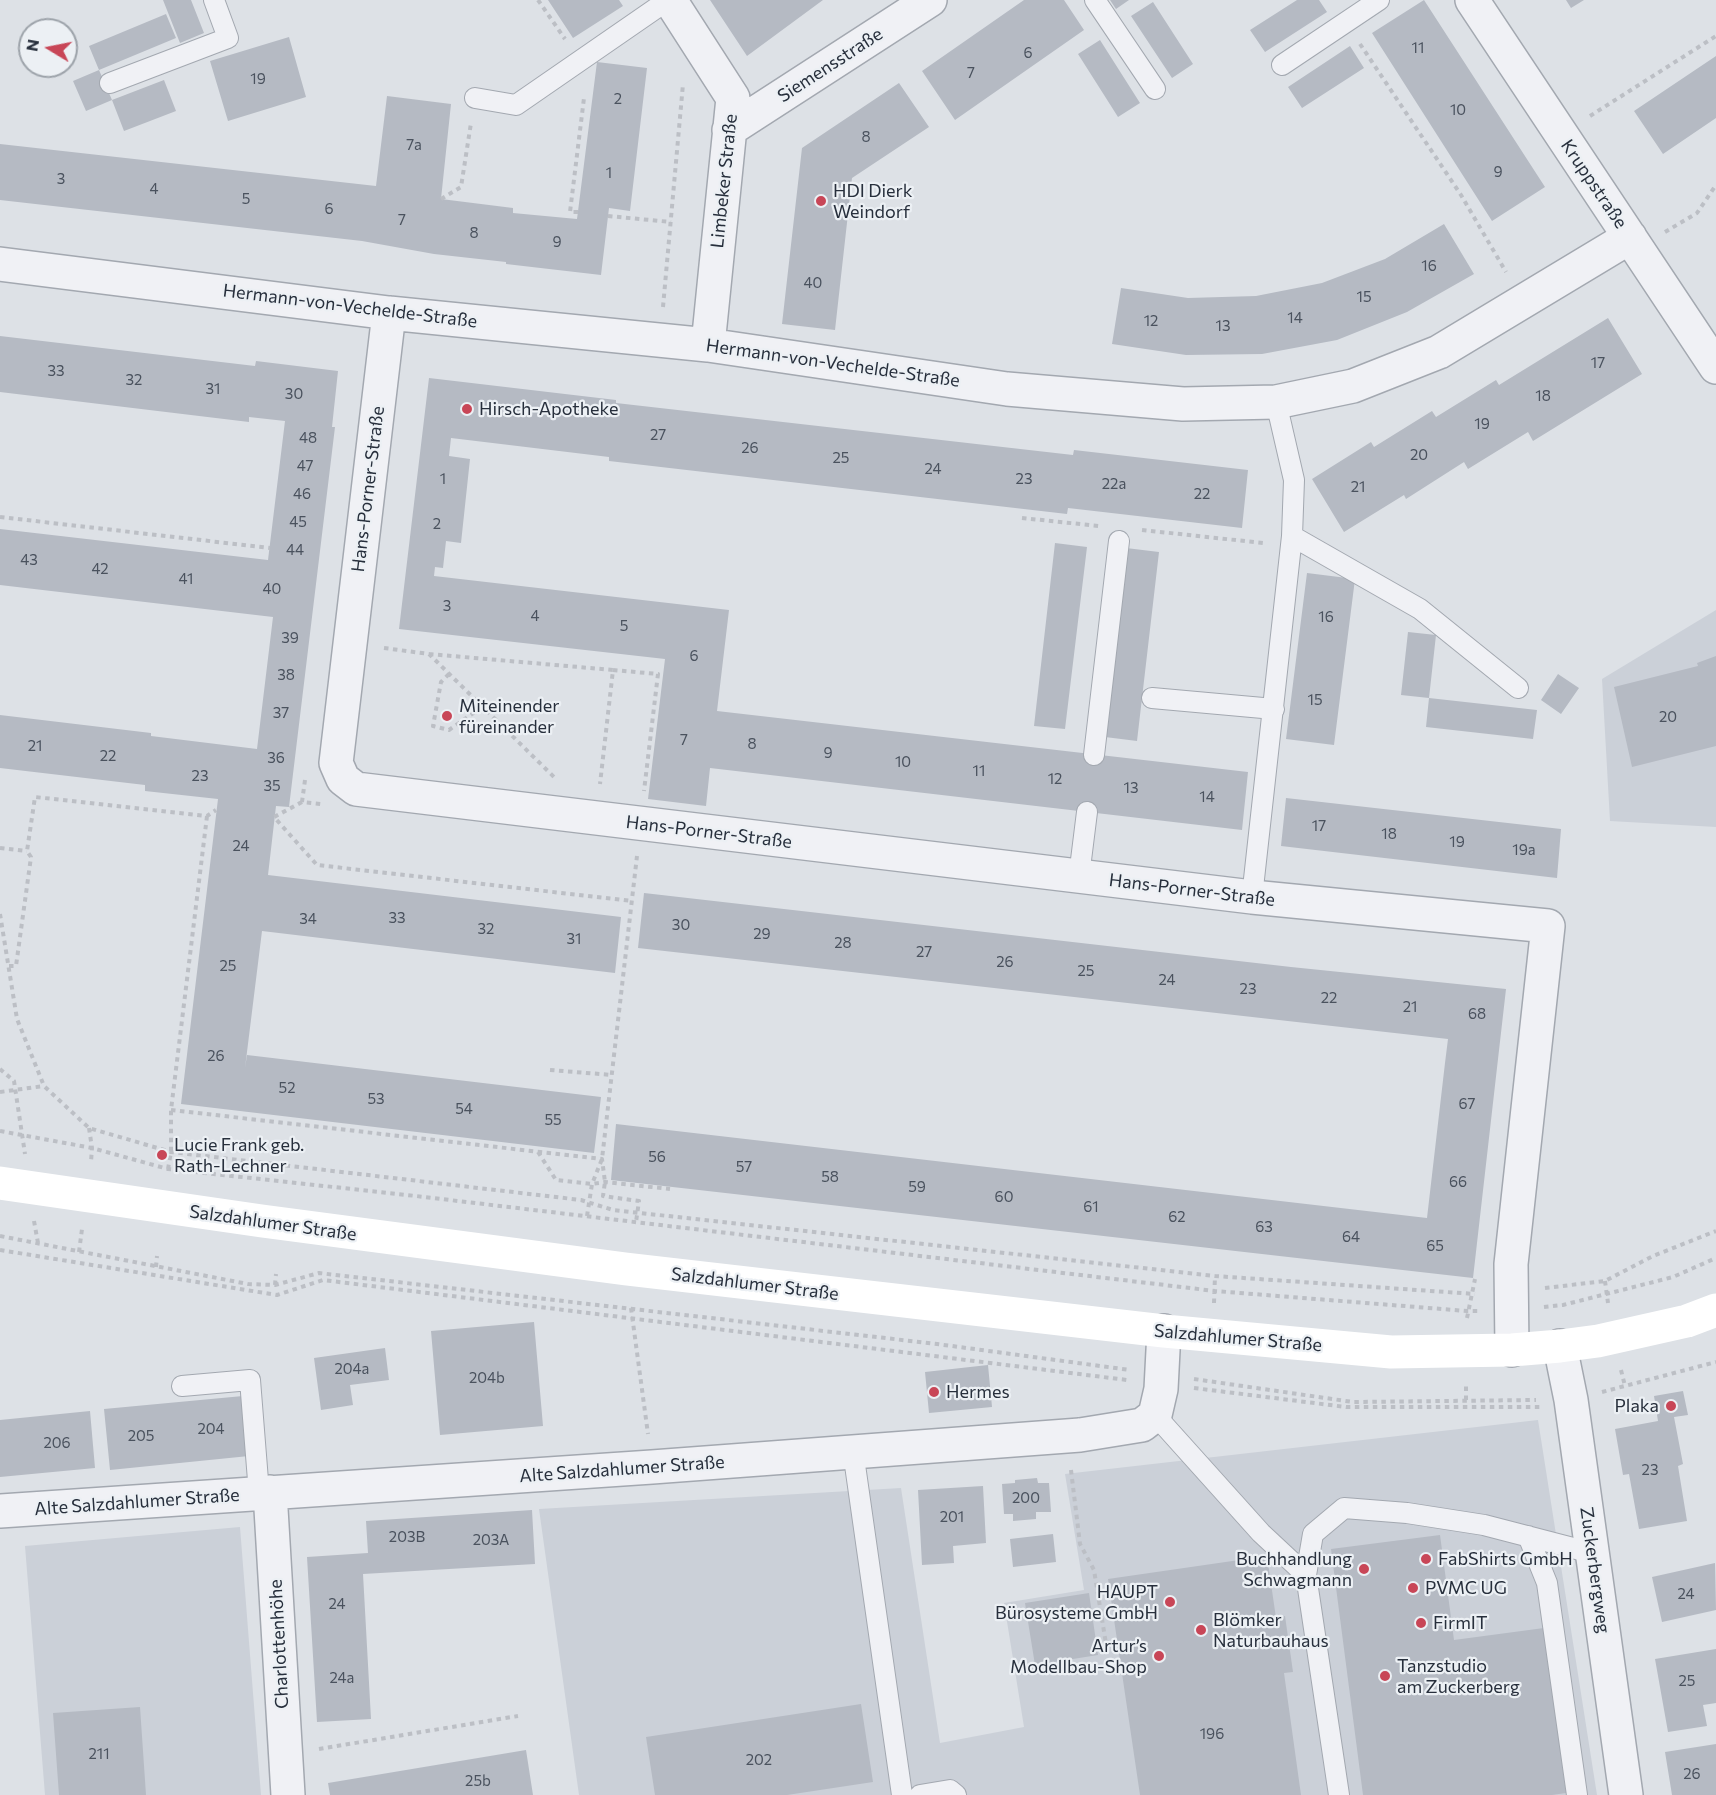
<!DOCTYPE html>
<html>
<head>
<meta charset="utf-8">
<style>
  body { margin:0 }
  #map { position:relative; width:1716px; height:1795px; overflow:hidden; background:#dde1e6; font-family:Commissioner,sans-serif }
  canvas { display:block }
  .north { position:absolute; left:18px; top:18px; width:60px; height:60px; box-sizing:border-box; background:#ecf0f4; border:2px solid #9da3aa; border-radius:50%; rotate:280deg; font-size:16px; font-weight:700; line-height:24px; text-align:center; color:#272f3c }
  .north::after { content:''; display:block; margin:auto; width:21px; height:27px; background:#c84657; clip-path:polygon(50% 0,100% 100%,50% 72%,0 100%) }
</style>
</head>
<body>
<div id="map">
<canvas width="1716" height="1795"></canvas>
<div class="north">N</div>
</div>
<script>
const g = document.querySelector('canvas').getContext('2d');
g.lineJoin = 'round';
function fillPath(path, color) {
  g.fillStyle = color;
  g.fill(path, 'evenodd');
}
function stroke(path, color, width, dash) {
  g.strokeStyle = color;
  g.lineWidth = width;
  g.lineCap = dash ? 'butt' : 'round';
  g.setLineDash(dash || []);
  g.stroke(path);
}
function drawText(font, color, halo, rows, align = 'center') {
  g.font = font + ' Commissioner,sans-serif';
  g.lineWidth = 4.5;
  g.setLineDash([]);
  g.textBaseline = 'middle';
  g.strokeStyle = halo;
  g.fillStyle = color;
  for (const [text, x, y, turn = 0] of rows) {
    g.save();
    g.translate(x, y);
    g.rotate((+turn || 0) * Math.PI / 180);
    g.textAlign = isNaN(turn) ? turn : align;
    if (halo) g.strokeText(text, 0, 0);
    g.fillText(text, 0, 0);
    g.restore();
  }
}
fillPath(new Path2D(`
  M1716,610V827L1610,821L1602,679Z
  M1538,1420L1597,1795H579L539,1509L901,1488L940,1743L1024,1727L1004,1603L1084,1590L1065,1474Z
  M240,1527L261,1795H45L25,1546Z`), '#cbd0d8');
fillPath(new Path2D(`
  M163,0H191L204,33L180,43Z
  M548,0H619L623,6L573,38Z
  M710,0H823L747,56Z
  M1024,0H1064L1084,30L955,120L922,71Z
  M1110,0H1129L1116,9Z
  M1297,0H1319L1327,12L1265,52L1250,30Z
  M1424,0L1545,187L1492,221L1372,33Z
  M1566,0H1584L1571,8Z
  M1153,2L1193,64L1172,78L1131,16Z
  M166,14L176,38L99,70L89,46Z
  M289,37L306,97L228,121L210,61Z
  M1100,40L1140,103L1118,117L1078,54Z
  M1350,46L1364,68L1302,108L1288,87Z
  M1716,56V118L1663,154L1634,111Z
  M597,62L647,68L630,211L609,208L601,275L506,264V262L434,254L362,241L0,200V144L376,186L387,96L451,104L441,199L513,208V213L577,219Z
  M99,70L112,100L86,111L73,81Z
  M164,80L176,111L124,131L112,100Z
  M899,83L929,127L852,178L835,330L782,324L802,148Z
  M1444,224L1474,274L1407,312L1337,340L1262,354L1186,355L1112,344L1121,288L1188,298L1256,296L1322,283L1385,259Z
  M1608,318L1642,374L1533,441L1528,432L1468,469L1464,462L1406,499L1404,495L1344,532L1312,479L1371,442L1374,447L1432,411L1436,417L1496,380L1499,385Z
  M0,336L255,366L256,361L338,371L332,427H335L289,807L276,806L268,875L621,917L615,973L262,931L245,1068L247,1055L601,1097L594,1153L181,1104L218,799L145,791V785L0,768V715L151,733V736L257,749L273,617L0,585V529L268,560L285,421L249,417V422L0,392Z
  M429,378L616,400V403L1073,455L1074,450L1248,470L1242,528L1068,508L1067,514L609,461V457L451,438L449,456L470,459L461,543L446,541L443,568L435,567L434,576L729,610L717,711L1248,772L1242,830L710,768L706,806L648,799L665,659L399,629Z
  M1055,543L1087,547L1065,729L1034,726Z
  M1126,548L1159,552L1137,741L1105,737Z
  M1307,573L1355,579L1334,745L1286,739Z
  M1408,632L1436,635L1429,698L1401,695Z
  M1716,656V746L1632,767L1614,687L1698,666L1697,663Z
  M1558,674L1579,688L1561,714L1541,700Z
  M1429,698L1537,710L1533,739L1426,727Z
  M1286,798L1561,829L1557,878L1281,846Z
  M644,893L1291,967L1506,989L1473,1278L611,1180L616,1124L1427,1218L1445,1063L1448,1039L638,948Z
  M534,1322L543,1426L440,1435L431,1331Z
  M385,1348L389,1380L350,1385L353,1405L321,1410L314,1358Z
  M988,1365L992,1407L929,1413L925,1372Z
  M1683,1391L1688,1415L1674,1417L1683,1464L1678,1466L1687,1521L1639,1529L1629,1474L1623,1475L1615,1429L1658,1421L1654,1396Z
  M243,1396L249,1456L110,1470L104,1409Z
  M90,1411L95,1468L0,1477V1420Z
  M1037,1478L1038,1483H1049L1051,1512H1036V1519L1013,1521V1514H1004L1002,1484L1015,1483V1480Z
  M983,1486L986,1543L953,1546L954,1563L922,1565L918,1490Z
  M532,1510L535,1564L363,1574L371,1719L317,1722L307,1557L368,1553L366,1521Z
  M1053,1534L1056,1562L1013,1567L1010,1539Z
  M1440,1535L1454,1640L1544,1628L1566,1793L1552,1795H1363L1331,1549Z
  M1267,1556L1276,1618L1285,1616L1293,1672L1284,1673L1301,1795H1140L1108,1579Z
  M1715,1563L1716,1610L1662,1622L1652,1577Z
  M1089,1593L1098,1655L1035,1665L1025,1603Z
  M1716,1649V1703L1703,1705L1707,1726L1668,1732L1655,1659Z
  M861,1704L873,1782L787,1795H655L646,1737Z
  M140,1707L146,1795H59L53,1713Z
  M1716,1744V1795H1672L1665,1752Z
  M526,1750L533,1795H330L328,1783Z`), '#b5bac3');
const lane = new Path2D(`
  M1095,0L1155,89
  M1282,65L1379,0
  M110,83L228,38L214,0
  M475,98L516,105L668,0
  M1292,536L1420,609L1518,688
  M1152,698L1274,709
  M1094,755L1119,541
  M1079,876L1087,812
  M1252,897L1292,536L1294,480L1276,402
  M182,1386L250,1380L259,1493
  M1155,1415L1261,1533L1306,1575L1313,1534L1344,1508L1407,1513L1484,1525L1592,1553
  M853,1451L902,1795
  M1528,1536L1547,1583L1577,1795
  M1306,1575L1339,1795
  M920,1795L950,1790L956,1795`);
const street = new Path2D(`
  M670,0L733,98L708,345
  M1472,0L1716,367
  M729,130L930,0
  M0,264L389,313L708,345L1007,389L1183,404L1276,402L1353,386L1439,352L1630,237
  M389,313L336,763L343,779L356,789L1252,897L1548,926L1511,1264L1512,1350
  M1560,1346L1571,1400L1626,1795
  M270,1492L288,1795
  M0,1511L652,1467L1080,1435L1142,1425L1155,1415L1161,1389L1164,1331`);
stroke(lane, '#a3a8b0', 22);
stroke(street, '#a3a8b0', 36);
stroke(new Path2D(`
  M538,0L565,39
  M1360,44L1461,195L1506,272
  M1590,116L1716,36
  M441,199L461,187L471,123
  M578,212H570L584,98
  M608,216L671,222
  M1665,232L1697,213L1716,185
  M663,307L683,84
  M0,517L270,548
  M1022,518L1099,526
  M1142,530L1263,543
  M384,648L429,654L554,777
  M429,654L613,670L600,784
  M613,670L658,674L644,791
  M449,674L441,682L433,726L449,730L482,707
  M305,780L302,802L321,804
  M302,802L274,817L317,865L632,901
  M0,848L27,851
  M0,914L17,1019L44,1086L89,1128L171,1152L581,1200L613,1210L1215,1276L1475,1294
  M9,966H16L31,857L27,851L35,797L207,816L216,810
  M0,1069L14,1081L25,1154
  M550,1070L612,1075
  M0,1092L44,1086
  M171,1110L602,1159L605,1182L603,1196L639,1201L636,1222
  M89,1128L92,1148L91,1162
  M0,1131L92,1148L168,1169L416,1196L1215,1291L1467,1311H1480
  M538,1152L556,1180L592,1184L605,1182L670,1189
  M168,1169L171,1152V1110L207,816
  M587,1216L592,1184L602,1159L637,856
  M34,1221L38,1243
  M0,1236L248,1284L275,1285L319,1273L937,1344L1130,1370
  M0,1250L277,1295L323,1280L1127,1380
  M79,1252L82,1229
  M156,1267L157,1256
  M1605,1281L1608,1303
  M275,1285L276,1274
  M1545,1288L1605,1281L1653,1256L1716,1231
  M1214,1303L1215,1276
  M1544,1307L1563,1305L1673,1277L1716,1258
  M631,1308L648,1434
  M1467,1318L1475,1279
  M1621,1370L1625,1386
  M1194,1379L1353,1402L1536,1400
  M1194,1388L1346,1407H1540
  M1602,1392L1716,1362
  M1466,1400V1383
  M1071,1470L1080,1544L1094,1570L1107,1650
  M319,1749L518,1716`), '#bcbfc5', 4, [4.5, 4.5]);
stroke(lane, '#f0f1f5', 20);
stroke(street, '#f0f1f5', 33);
stroke(new Path2D(`
  M0,1183L262,1221L626,1269L1164,1331L1391,1352L1512,1350L1560,1346L1598,1341L1687,1321L1716,1310`), '#fff', 33);
for (const [x, y, r, color] of [
  [821,201,6,"#c84657"],
  [467,409,6,"#c84657"],
  [447,716,6,"#c84657"],
  [162,1155,6,"#c84657"],
  [934,1392,6,"#c84657"],
  [1671,1406,6,"#c84657"],
  [1426,1559,6,"#c84657"],
  [1364,1569,6,"#c84657"],
  [1413,1588,6,"#c84657"],
  [1170,1602,6,"#c84657"],
  [1421,1623,6,"#c84657"],
  [1201,1630,6,"#c84657"],
  [1159,1656,6,"#c84657"],
  [1385,1676,6,"#c84657"]
]) {
  const dot = new Path2D();
  dot.arc(x, y, r, 0, 2 * Math.PI);
  g.fillStyle = color;
  g.fill(dot);
  stroke(dot, '#ecf0f4', 2);
}
drawText('15px', '#4a525e', null, [
  ["11",1418,48],
  ["6",1028,53],
  ["7",971,73],
  ["19",258,79],
  ["2",618,99],
  ["10",1458,110],
  ["8",866,137],
  ["7a",414,145],
  ["9",1498,172],
  ["1",609,173],
  ["3",61,179],
  ["4",154,189],
  ["5",246,199],
  ["6",329,209],
  ["7",402,220],
  ["8",474,233],
  ["9",557,242],
  ["16",1429,266],
  ["40",813,283],
  ["15",1364,297],
  ["14",1295,318],
  ["12",1151,321],
  ["13",1223,326],
  ["17",1598,363],
  ["33",56,371],
  ["32",134,380],
  ["31",213,389],
  ["30",294,394],
  ["18",1543,396],
  ["19",1482,424],
  ["27",658,435],
  ["48",308,438],
  ["26",750,448],
  ["20",1419,455],
  ["25",841,458],
  ["47",305,466],
  ["24",933,469],
  ["1",443,479],
  ["23",1024,479],
  ["22a",1114,484],
  ["21",1358,487],
  ["46",302,494],
  ["22",1202,494],
  ["45",298,522],
  ["2",437,524],
  ["44",295,550],
  ["43",29,560],
  ["42",100,569],
  ["41",186,579],
  ["40",272,589],
  ["3",447,606],
  ["4",535,616],
  ["16",1326,617],
  ["5",624,626],
  ["39",290,638],
  ["6",694,656],
  ["38",286,675],
  ["15",1315,700],
  ["37",281,713],
  ["20",1668,717],
  ["7",684,740],
  ["8",752,744],
  ["21",35,746],
  ["9",828,753],
  ["22",108,756],
  ["36",276,758],
  ["10",903,762],
  ["11",979,771],
  ["23",200,776],
  ["12",1055,779],
  ["35",272,786],
  ["13",1131,788],
  ["14",1207,797],
  ["17",1319,826],
  ["18",1389,834],
  ["19",1457,842],
  ["24",241,846],
  ["19a",1524,850],
  ["33",397,918],
  ["34",308,919],
  ["30",681,925],
  ["32",486,929],
  ["29",762,934],
  ["31",574,939],
  ["28",843,943],
  ["27",924,952],
  ["26",1005,962],
  ["25",228,966],
  ["25",1086,971],
  ["24",1167,980],
  ["23",1248,989],
  ["22",1329,998],
  ["21",1410,1007],
  ["68",1477,1014],
  ["26",216,1056],
  ["52",287,1088],
  ["53",376,1099],
  ["67",1467,1104],
  ["54",464,1109],
  ["55",553,1120],
  ["56",657,1157],
  ["57",744,1167],
  ["58",830,1177],
  ["66",1458,1182],
  ["59",917,1187],
  ["60",1004,1197],
  ["61",1091,1207],
  ["62",1177,1217],
  ["63",1264,1227],
  ["64",1351,1237],
  ["65",1435,1246],
  ["204a",352,1369],
  ["204b",487,1378],
  ["204",211,1429],
  ["205",141,1436],
  ["206",57,1443],
  ["23",1650,1470],
  ["200",1026,1498],
  ["201",952,1517],
  ["203B",407,1537],
  ["203A",491,1540],
  ["24",1686,1594],
  ["24",337,1604],
  ["24a",342,1678],
  ["25",1687,1681],
  ["196",1212,1734],
  ["211",99,1754],
  ["202",759,1760],
  ["26",1692,1774],
  ["25b",478,1781]
]);
drawText('18px', '#272f3c', '#ecf0f4', [
  ["Siemensstraße",830,65,-33],
  ["Limbeker Straße",724,181,-84],
  ["Kruppstraße",1594,184,56],
  ["Hermann-von-Vechelde-Straße",350,306,7],
  ["Hermann-von-Vechelde-Straße",833,363,8],
  ["Hans-Porner-Straße",368,489,-83],
  ["Hans-Porner-Straße",709,832,7],
  ["Hans-Porner-Straße",1192,890,7],
  ["Salzdahlumer Straße",273,1223,8],
  ["Salzdahlumer Straße",755,1284,7],
  ["Salzdahlumer Straße",1238,1338,5],
  ["Alte Salzdahlumer Straße",622,1469,-4],
  ["Alte Salzdahlumer Straße",137,1502,-4],
  ["Zuckerbergweg",1595,1570,82],
  ["Charlottenhöhe",279,1644,-93]
]);
drawText('18px', '#272f3c', '#ecf0f4', [
  ["HDI Dierk",833,191],
  ["Weindorf",833,212],
  ["Hirsch-Apotheke",479,409],
  ["Miteinender",459,706],
  ["füreinander",459,727],
  ["Lucie Frank geb.",174,1145],
  ["Rath-Lechner",174,1166],
  ["Hermes",946,1392],
  ["Plaka",1659,1406,"right"],
  ["Buchhandlung",1352,1559,"right"],
  ["Schwagmann",1352,1580,"right"],
  ["FabShirts GmbH",1438,1559],
  ["PVMC UG",1425,1588],
  ["HAUPT",1158,1592,"right"],
  ["Bürosysteme GmbH",1158,1613,"right"],
  ["Blömker",1213,1620],
  ["Naturbauhaus",1213,1641],
  ["FirmIT",1433,1623],
  ["Artur’s",1147,1646,"right"],
  ["Modellbau-Shop",1147,1667,"right"],
  ["Tanzstudio",1397,1666],
  ["am Zuckerberg",1397,1687]
], 'left');
</script>
</body>
</html>
